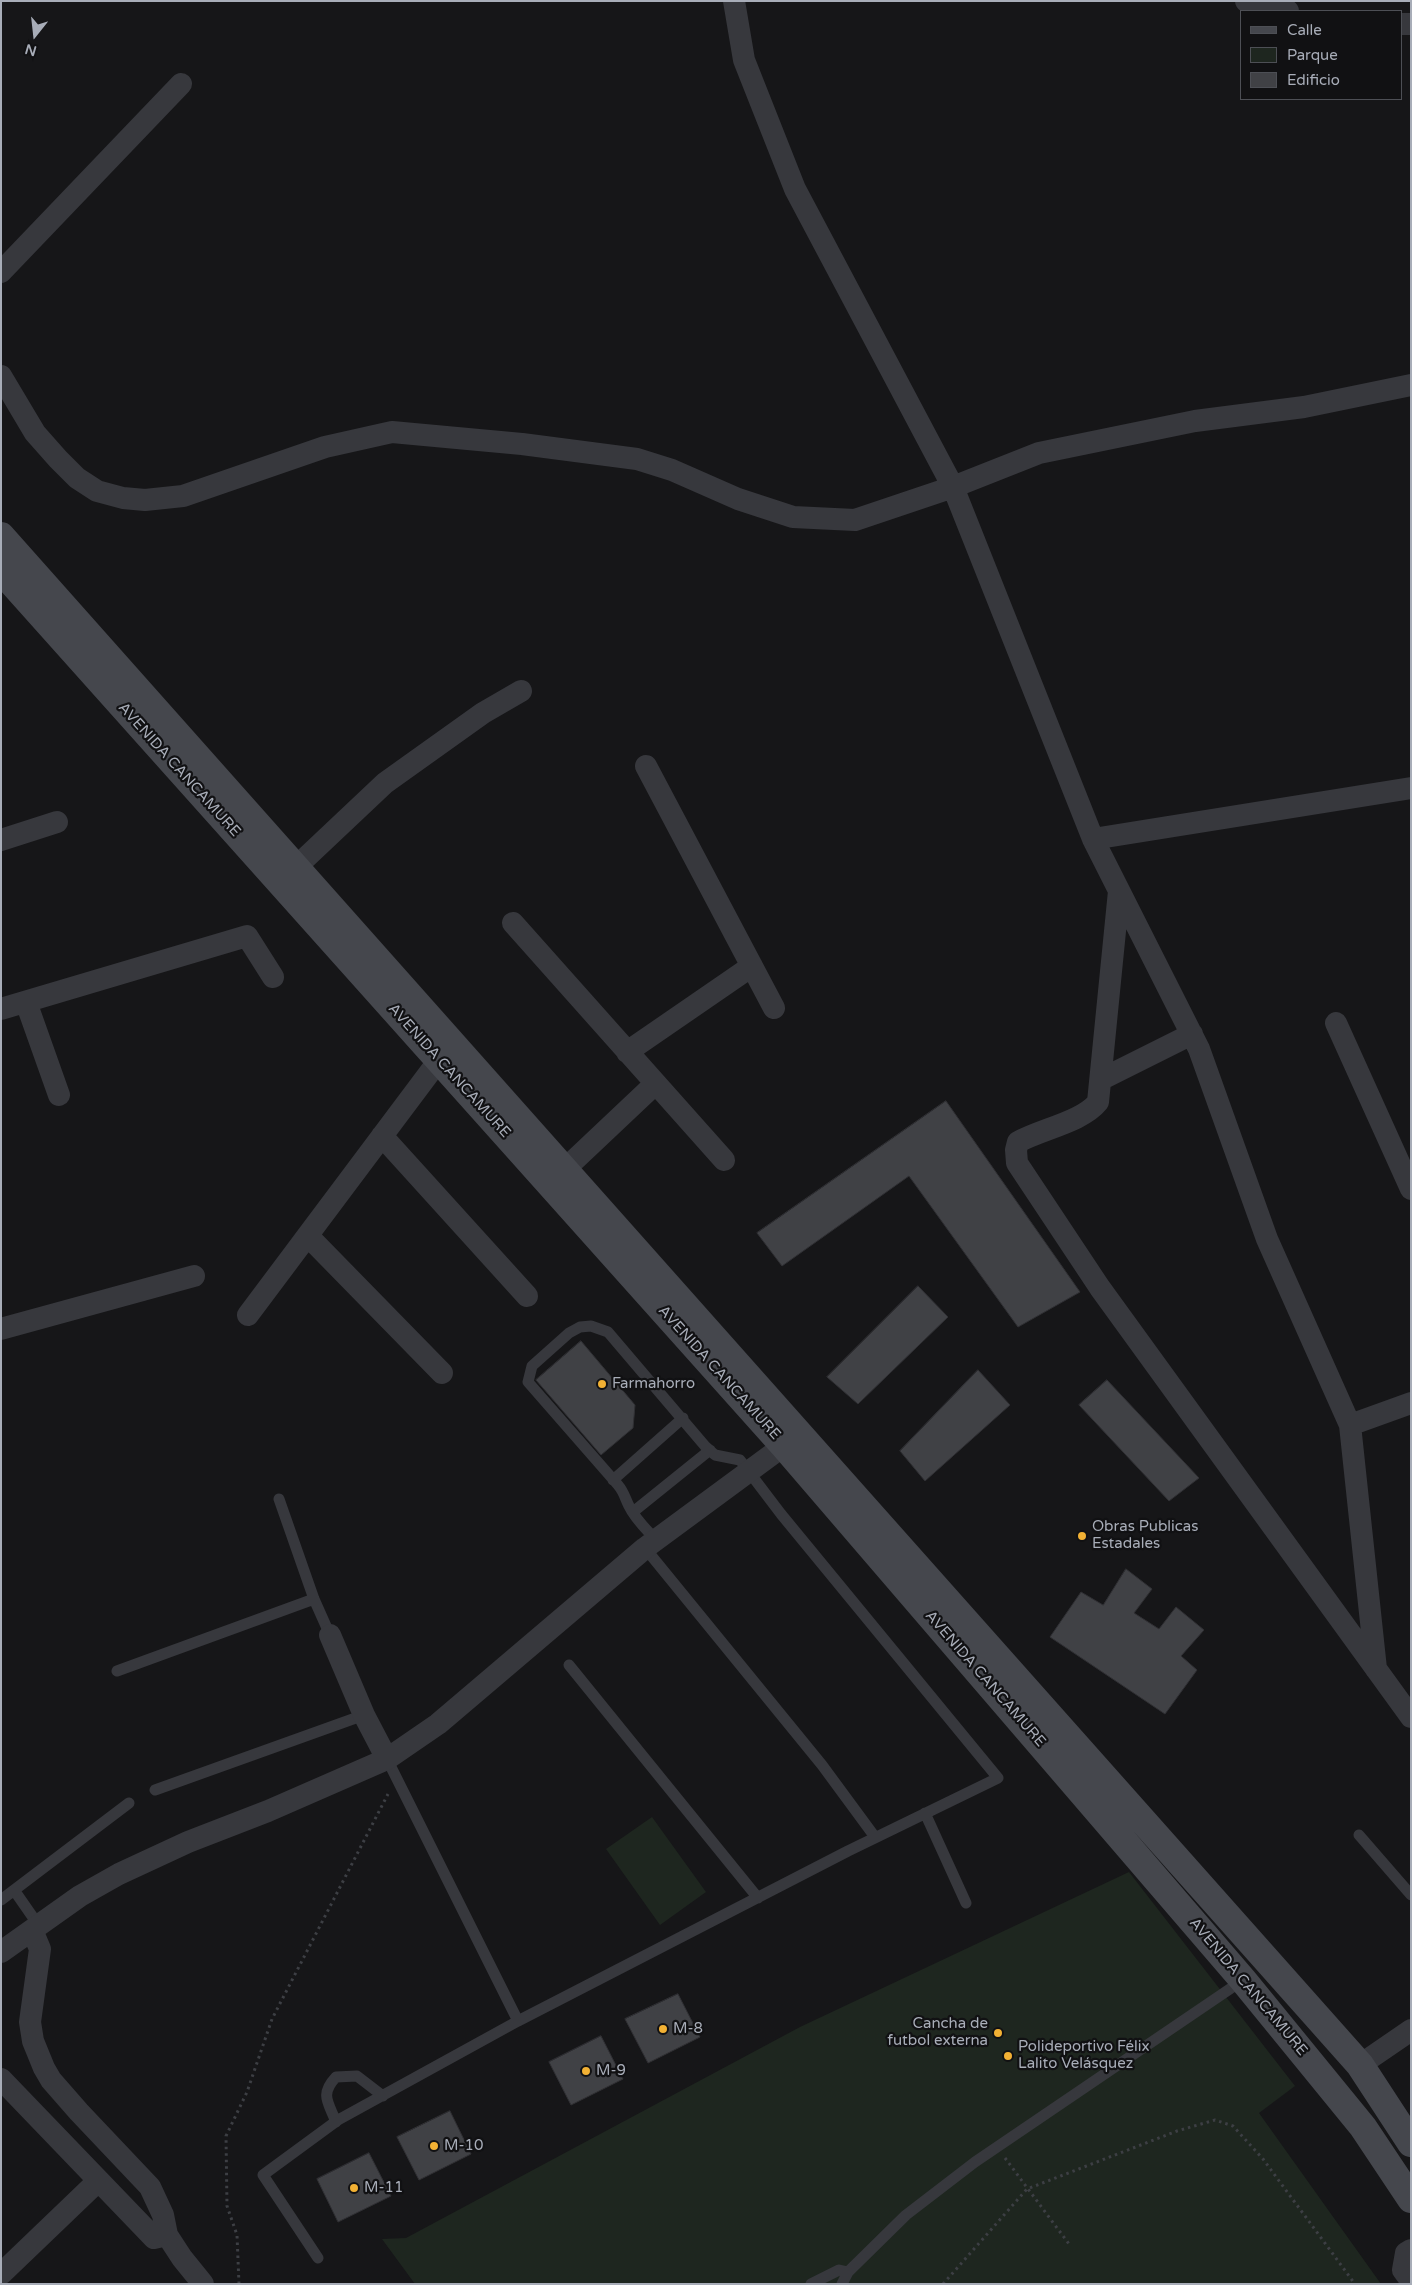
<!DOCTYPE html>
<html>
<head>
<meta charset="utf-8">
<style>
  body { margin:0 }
  #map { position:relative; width:1412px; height:2285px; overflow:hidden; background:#161618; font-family:"Varela Round",sans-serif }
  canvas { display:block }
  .frame { position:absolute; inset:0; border:2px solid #a8adb8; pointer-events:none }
  .legend { position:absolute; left:1240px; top:10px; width:162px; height:90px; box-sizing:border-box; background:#111113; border:1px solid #4d4f55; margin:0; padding:6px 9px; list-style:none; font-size:15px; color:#a8adb8 }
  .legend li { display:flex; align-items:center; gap:10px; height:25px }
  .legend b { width:25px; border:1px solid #4d4f55 }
  .north { position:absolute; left:10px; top:10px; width:50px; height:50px; -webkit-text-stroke:4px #111113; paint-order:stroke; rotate:196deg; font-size:14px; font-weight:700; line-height:20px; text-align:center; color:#a8adb8 }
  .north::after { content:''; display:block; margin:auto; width:18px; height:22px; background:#a8adb8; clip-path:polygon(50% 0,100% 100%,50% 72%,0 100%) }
</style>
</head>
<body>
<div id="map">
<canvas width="1412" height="2285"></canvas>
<div class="frame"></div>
<ul class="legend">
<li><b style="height:6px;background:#45474d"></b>Calle</li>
<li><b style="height:14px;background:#1e261f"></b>Parque</li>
<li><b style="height:14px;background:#404145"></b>Edificio</li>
</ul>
<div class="north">N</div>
</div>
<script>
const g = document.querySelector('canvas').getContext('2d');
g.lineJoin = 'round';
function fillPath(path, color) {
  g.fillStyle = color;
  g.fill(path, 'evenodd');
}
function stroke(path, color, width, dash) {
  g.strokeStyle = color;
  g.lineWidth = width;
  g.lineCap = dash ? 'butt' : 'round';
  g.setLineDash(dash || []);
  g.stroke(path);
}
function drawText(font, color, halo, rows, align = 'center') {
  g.font = font + ' "Varela Round",sans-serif';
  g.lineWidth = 4.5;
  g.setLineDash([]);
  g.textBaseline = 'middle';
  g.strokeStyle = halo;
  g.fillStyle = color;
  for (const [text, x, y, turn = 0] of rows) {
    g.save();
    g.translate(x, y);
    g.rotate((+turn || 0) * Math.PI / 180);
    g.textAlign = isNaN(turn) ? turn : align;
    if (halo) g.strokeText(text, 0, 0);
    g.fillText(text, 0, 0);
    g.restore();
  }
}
fillPath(new Path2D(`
  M652,1817L706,1892L660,1925L606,1849Z
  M1129,1872L1295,2086L1259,2113L1381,2284H415L382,2239L406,2238L800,2027Z`), '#1e261f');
const building = new Path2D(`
  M946,1101L1080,1292L1018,1327L909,1176L782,1266L757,1233Z
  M918,1286L948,1317L858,1404L827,1377Z
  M581,1341L635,1405L633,1428L601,1455L536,1380Z
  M978,1370L1010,1405L925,1481L900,1451Z
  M1107,1380L1199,1478L1169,1501L1079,1405Z
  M1126,1569L1152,1589L1134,1613L1159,1629L1176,1607L1204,1630L1181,1656L1197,1670L1165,1714L1050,1637L1081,1592L1103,1605Z
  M678,1994L700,2037L648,2063L625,2019Z
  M601,2036L623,2079L571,2105L549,2062Z
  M450,2111L471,2154L419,2180L397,2137Z
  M369,2153L391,2196L338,2222L317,2179Z`);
fillPath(building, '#404145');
stroke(building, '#303034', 1);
stroke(new Path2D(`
  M1005,2158L1069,2244
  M239,2284L237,2235L227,2206L226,2136L247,2092L272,2019L388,1794
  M943,2284L1027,2189L1177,2131L1215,2120L1233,2126L1263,2159L1355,2284`), '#3d3f44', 3, [2.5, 4]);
stroke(new Path2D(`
  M613,1480L683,1418
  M279,1499L314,1599L330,1635
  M633,1512L710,1450
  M645,1548L822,1765L875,1837
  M569,1665L758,1898
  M117,1671L314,1599
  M387,1759L518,2021
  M155,1790L364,1715
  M925,1813L966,1903
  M1359,1835L1411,1895
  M14,1890L39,1926
  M1,1900L129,1803
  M336,2122C329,2103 319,2095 336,2077L357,2076L383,2096
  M318,2258L263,2175L338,2120L518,2021L848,1851L998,1778L781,1514L740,1460L715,1455L705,1446L608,1332L591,1326L580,1327L569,1333L532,1366L528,1382L618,1485C624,1492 625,1498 629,1506C635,1519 646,1529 656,1540
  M811,2284L839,2270L848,2272
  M842,2284L848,2272L906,2215L975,2162L1243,1980`), '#37383d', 11);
stroke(new Path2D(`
  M734,1L744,60L795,189L953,487L1093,839L1199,1049L1267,1239L1350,1425L1376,1669
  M1246,1L1288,11
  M1401,24H1411
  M1,272L181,84
  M1,376L35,433L58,459L77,478L97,491L123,498L145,500L183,496L325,447L392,432L522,444L637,459L672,470L738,499L793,517L855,520L953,487L1039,453L1195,421L1304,407L1411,385
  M646,766L774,1008
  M1093,839L1411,788
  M1,840L57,822
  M296,867L385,783L483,713L521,691
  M1119,891L1098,1102C1082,1122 1041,1129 1018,1142L1016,1150L1017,1163L1100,1288L1411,1717
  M513,923L724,1160
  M26,1002L59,1095
  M1,1009L247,936L273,977
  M1336,1023L1411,1189
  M627,1052L752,966
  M1102,1079L1192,1034
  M382,1136L527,1296
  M565,1169L655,1084
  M308,1236L442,1373
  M248,1315L439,1060
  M1,1329L194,1276
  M1350,1425L1411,1403
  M330,1635L364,1715L387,1759
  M32,1930L40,1949L30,2022L33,2041L44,2068L51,2080L79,2112L150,2187L163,2215L167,2235L182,2258L203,2284
  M1,1952L80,1896L119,1874L188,1842L268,1811L387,1759L438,1724L645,1548L797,1436
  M1360,2065L1411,2030
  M1,2079L154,2238L167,2235
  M1411,2250L1406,2253L1403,2270L1411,2281
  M1,2274L98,2181`), '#37383d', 22);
stroke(new Path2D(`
  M1,536L1360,2065L1411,2143
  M1,570L785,1447L1243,1980L1363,2127L1411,2199`), '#45474d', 28);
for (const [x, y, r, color] of [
  [602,1384,5,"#f2b134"],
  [1082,1536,5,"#f2b134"],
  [663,2029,5,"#f2b134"],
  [998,2033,5,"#f2b134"],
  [1008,2056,5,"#f2b134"],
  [586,2071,5,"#f2b134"],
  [434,2146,5,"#f2b134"],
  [354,2188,5,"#f2b134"]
]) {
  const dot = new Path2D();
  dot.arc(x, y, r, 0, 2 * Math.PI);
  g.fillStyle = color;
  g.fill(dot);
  stroke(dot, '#111113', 2);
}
drawText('15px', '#a8adb8', '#111113', [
  ["AVENIDA CANCAMURE",179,770,48],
  ["AVENIDA CANCAMURE",449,1071,48],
  ["AVENIDA CANCAMURE",719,1373,48],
  ["AVENIDA CANCAMURE",985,1679,49],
  ["AVENIDA CANCAMURE",1248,1987,50]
]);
drawText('15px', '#a8adb8', '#111113', [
  ["Farmahorro",612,1384],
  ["Obras Publicas",1092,1527],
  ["Estadales",1092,1544],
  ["Cancha de",988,2024,"right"],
  ["futbol externa",988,2041,"right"],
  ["M-8",673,2029],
  ["Polideportivo Félix",1018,2047],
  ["Lalito Velásquez",1018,2064],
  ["M-9",596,2071],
  ["M-10",444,2146],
  ["M-11",364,2188]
], 'left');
</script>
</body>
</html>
